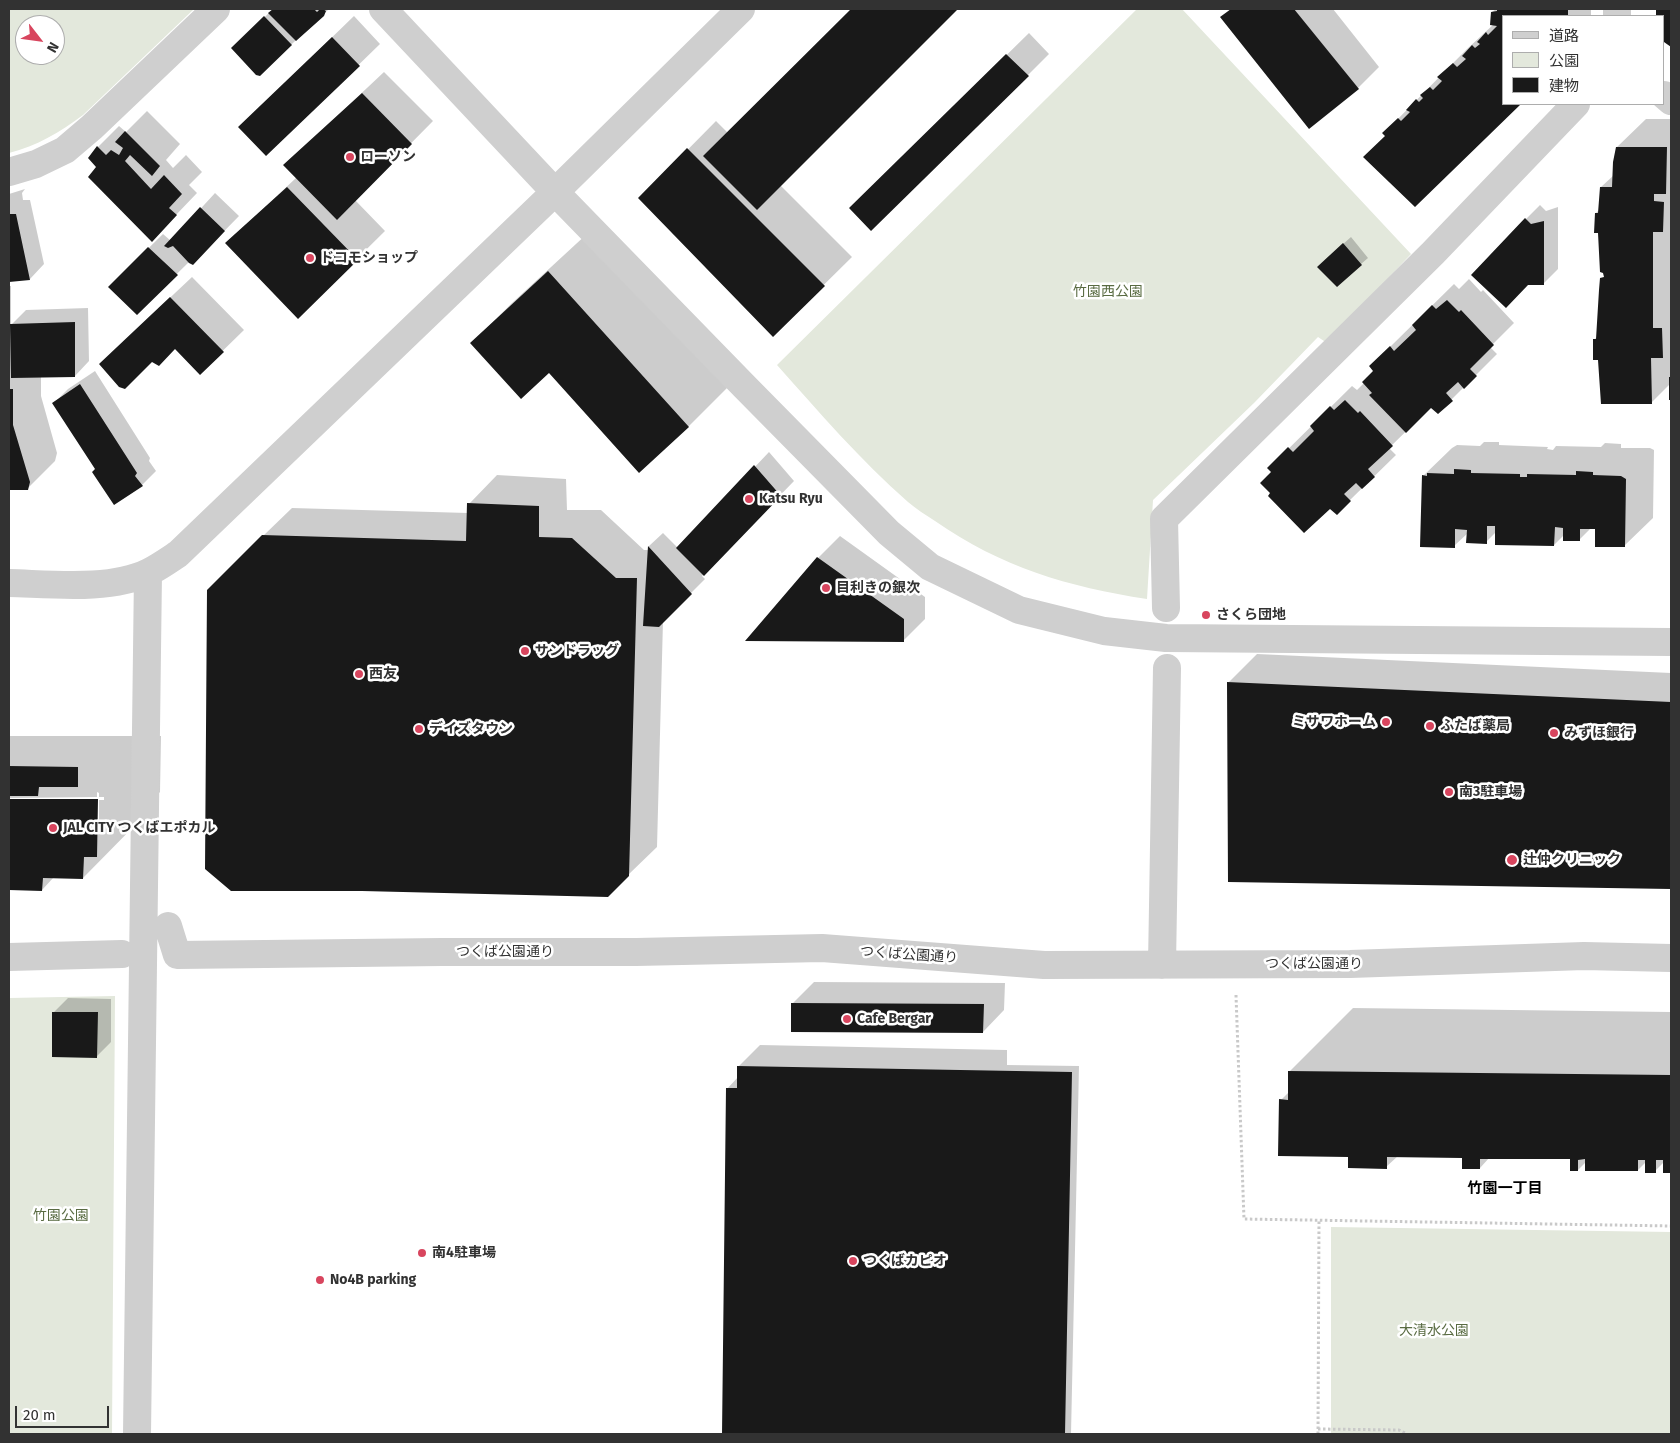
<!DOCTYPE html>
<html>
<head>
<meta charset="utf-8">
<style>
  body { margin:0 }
  #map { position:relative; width:1680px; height:1443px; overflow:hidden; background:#fff; font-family:"Fira Sans","Noto Sans JP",sans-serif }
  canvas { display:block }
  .frame { position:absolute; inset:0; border:10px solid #323232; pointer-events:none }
  .legend { position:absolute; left:1502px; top:15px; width:162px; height:90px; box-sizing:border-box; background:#fff; border:1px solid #adadad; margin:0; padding:6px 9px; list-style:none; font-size:15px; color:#323232 }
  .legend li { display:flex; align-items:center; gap:10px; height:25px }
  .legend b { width:25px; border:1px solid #adadad }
  .north { position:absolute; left:15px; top:15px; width:50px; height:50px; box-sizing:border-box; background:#fff; border:1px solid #adadad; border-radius:50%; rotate:120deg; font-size:14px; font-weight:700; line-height:20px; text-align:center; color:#323232 }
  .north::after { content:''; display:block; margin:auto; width:18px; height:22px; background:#d8455e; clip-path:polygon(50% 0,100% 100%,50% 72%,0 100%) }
  .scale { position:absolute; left:15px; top:1406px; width:94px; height:22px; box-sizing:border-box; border:2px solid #323232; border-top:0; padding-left:6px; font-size:15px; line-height:18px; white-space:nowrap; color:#323232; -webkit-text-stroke:4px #fff; paint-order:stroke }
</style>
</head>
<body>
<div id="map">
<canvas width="1680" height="1443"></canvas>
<div class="frame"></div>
<ul class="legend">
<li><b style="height:6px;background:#cfcfcf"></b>道路</li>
<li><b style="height:14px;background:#e3e8dc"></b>公園</li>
<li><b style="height:14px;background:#191919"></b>建物</li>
</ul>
<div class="north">N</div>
<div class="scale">20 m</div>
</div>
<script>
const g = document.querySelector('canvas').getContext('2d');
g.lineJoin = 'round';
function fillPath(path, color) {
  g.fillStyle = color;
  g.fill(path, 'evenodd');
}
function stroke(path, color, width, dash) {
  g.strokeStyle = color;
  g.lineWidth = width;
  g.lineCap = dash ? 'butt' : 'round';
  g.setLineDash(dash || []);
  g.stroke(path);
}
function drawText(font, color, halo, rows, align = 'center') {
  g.font = font + ' "Fira Sans","Noto Sans JP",sans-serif';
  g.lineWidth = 5;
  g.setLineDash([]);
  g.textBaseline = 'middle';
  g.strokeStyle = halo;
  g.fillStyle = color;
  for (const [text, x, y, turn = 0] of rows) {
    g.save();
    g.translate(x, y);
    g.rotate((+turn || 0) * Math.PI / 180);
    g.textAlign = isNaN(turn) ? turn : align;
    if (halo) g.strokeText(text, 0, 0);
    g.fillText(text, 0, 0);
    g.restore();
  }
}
fillPath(new Path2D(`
  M9,9H194L83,115C60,132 37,146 9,153ZM25,25H55V55H25Z
  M1137,9H1182L1411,254L1327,343L1318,337L1254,403L1153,500L1147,599C1068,587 1001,567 935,521C926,515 916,509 908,502C860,460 819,412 777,365Z
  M115,996L112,1434H9V998Z
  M1331,1227L1671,1232V1434H1331Z`), '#e3e8dc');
fillPath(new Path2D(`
  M273,9H329L259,75L233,48Z
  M852,9H956L780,185L852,257L773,335L640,198L716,121L728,133Z
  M1231,9H1333L1379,67L1358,88L1222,17Z
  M1496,9H1591V16H1504V104H1519L1415,205L1386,136L1384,133L1467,49L1494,24L1492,12Z
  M1658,9H1671V46L1664,40V16H1657Z
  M354,16L380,44L266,155L261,106Z
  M1029,33L1049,54L1028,75L872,187Z
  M384,72L433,121L355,200L385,231L298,317L227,243L297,177L285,165Z
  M147,111L180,144L166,160L173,168L186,155L202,172L189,185L197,193L152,240L98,167V147L119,126L126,132Z
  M1646,119H1671V399L1670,384L1651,403L1599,358L1594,340L1598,336L1602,279L1605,276L1596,213L1599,210L1601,187L1614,175L1617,147Z
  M25,189L22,193L23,200H30L44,264L30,279L9,281V194Z
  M215,193L239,216L193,263L189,262L137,313L109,287L163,234L171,241Z
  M1540,205L1546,211L1558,207V269L1544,283L1526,219Z
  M589,232L728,387L688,427L472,343L512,303Z
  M1351,237L1368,258L1361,264L1325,260Z
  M192,277L244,330L200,373L176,348L122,343Z
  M1469,279L1481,292L1483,290L1514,323L1490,347L1497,354L1438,413L1432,406L1389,448L1396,455L1350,500L1330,507L1273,472L1269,468L1352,386L1357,390L1364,383L1375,371L1371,366L1392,345L1454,284L1459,289Z
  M9,286H11V325L26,310L88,308L89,361L75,376H41V396L57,453L55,461L27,489H9Z
  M95,371L150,458L149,461L156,471L142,485L96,469L54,403L68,389Z
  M1484,442H1499V445L1548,447L1547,449L1553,450L1556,446L1601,447L1605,443L1621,444V448H1650L1654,450L1653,518L1624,546L1596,528H1591L1579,540L1564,535L1554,545L1496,532L1486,542L1468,533L1454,546L1423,476L1452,448L1457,445L1480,446Z
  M769,452L794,481L702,576L705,579L663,621L657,847L628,875L236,562L292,508L468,513L469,504L497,475L566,479L567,510H601L644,550H649V546L663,533L678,548Z
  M840,536L925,597V619L904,640H747L818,558Z
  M1257,654L1671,673V888L1229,881V682Z
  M9,736H161L160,792L147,806L146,814L83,878L54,877L42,890L9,889V800H97L96,826L99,824V800H104V797H99V793L97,792V797L9,798Z
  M814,982L1005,983L1004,1010L983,1032L792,1004Z
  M68,998L111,999V1042L97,1056L54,1012Z
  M1353,1008L1671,1012V1172H1664V1162L1655,1171L1646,1162L1638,1170L1586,1162L1578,1170L1571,1158L1490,1157L1480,1168L1463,1157L1398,1156L1386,1167L1349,1156L1281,1100L1289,1092V1072Z
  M760,1045L1007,1050V1065L1079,1066L1071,1434H723L727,1089L738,1077L739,1066Z`), '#0003');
fillPath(new Path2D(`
  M273,9H314L317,12L320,9H323L326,11L324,16L296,41L268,13Z
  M851,9H958L757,210L703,156Z
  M1231,9H1294L1359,89L1309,129L1220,17Z
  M1497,9H1568V15L1563,16H1504V104H1521L1415,207L1363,157L1385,136L1382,133L1398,118L1401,121L1410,112L1406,110L1416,99L1419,102L1423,98L1420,95L1430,87L1433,90L1442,81L1437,77L1453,63L1457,67L1466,59L1462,56L1472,45L1475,48L1480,44L1477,42L1486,32L1488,35L1497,26L1490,25L1491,12L1497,11Z
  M1656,9H1671V47L1664,42V16H1656Z
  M264,16L292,45L260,76L256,75L231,48Z
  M332,37L360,66L266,156L238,127Z
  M1006,54L1029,76L871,231L849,208Z
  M362,93L412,144L337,220L283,165Z
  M125,131L160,166L152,176L130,155L125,161L151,189L164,175L182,194L169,208L177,215L152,242L88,177L96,167L88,158L97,146L106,155L111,150L119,155L123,148L115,142Z
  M1616,147H1667L1666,194H1654V201L1664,202L1663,232H1653V328H1662L1663,358H1651L1652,404H1601L1598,360H1593V339H1596L1599,290L1600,278L1604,277L1603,273L1600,272L1598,233H1594L1595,213H1598L1600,187H1612L1613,162Z
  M687,148L825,286L773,337L638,198Z
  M287,187L358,260L298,319L225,243Z
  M200,207L225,231L193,265L189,263L173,246L168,248L164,246Z
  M9,214H16L30,280L9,282Z
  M1525,218L1531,224L1544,221V285H1528L1506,308L1471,275Z
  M1343,243L1362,265L1337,287L1317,267Z
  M148,247L178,275L137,315L108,287Z
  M548,271L689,427L639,473L549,373L521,399L470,343Z
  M170,297L224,352L200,375L175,349L159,366L152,362L125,389L119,387L99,364Z
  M1447,300L1459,312L1461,310L1494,345L1470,369L1477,376L1464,389L1458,382L1446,393L1453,401L1438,414L1431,408L1406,433L1369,395L1372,393L1362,382L1373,371L1369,366L1390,346L1394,351L1416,330L1412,325L1432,305L1436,309Z
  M75,322V377L11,378L10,324Z
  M1669,377H1671V400H1669Z
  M80,384L137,473L135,476L143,486L114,505L92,472L95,469L52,403Z
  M9,389H13V425L30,482L28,490H9Z
  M1345,400L1358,413L1360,411L1393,446L1368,469L1375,477L1362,489L1356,483L1344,494L1351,501L1337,515L1330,509L1304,533L1268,496L1270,493L1260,483L1271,472L1267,468L1288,447L1293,452L1314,431L1310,426L1330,406L1334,410Z
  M754,465L781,496L704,576L676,548Z
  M1454,469L1471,470V473L1520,474V477H1527V474L1576,475V471L1593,472V475L1621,476L1626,479L1625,547H1595V529H1580V541H1563V528L1555,527L1554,546L1495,545V526H1487V544L1466,543L1467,530L1455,529V548L1420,547L1422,475L1427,476V473L1454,474Z
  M467,503L539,506V537L572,538L616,578H637L629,876L608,897L362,891H231L205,869L207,590L262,535L466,541Z
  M648,546L692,594L659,627L643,626Z
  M817,557L904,619V642L745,641Z
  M1227,682L1671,702V889L1228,882Z
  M9,766L78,767V787H39L38,796H9Z
  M9,799H98L97,857H84L83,879L43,878L42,891L9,890Z
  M791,1003L984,1004L983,1033L791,1032Z
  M52,1012H98L97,1058L52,1057Z
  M737,1066L1072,1072L1065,1434H722L726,1088H737Z
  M1288,1071L1671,1075V1173H1663V1160H1656V1173H1645V1160H1638V1171H1585V1159L1578,1160V1171H1570V1159H1480V1169H1462V1158L1387,1157V1169L1348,1168V1157L1278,1156L1279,1099L1288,1100Z`), '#191919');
stroke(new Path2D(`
  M1236,995L1244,1219L1671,1226
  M1318,1429L1399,1430L1407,1434
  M1318,1434L1319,1219`), '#c9c9c9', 3, [2.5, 2.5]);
stroke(new Path2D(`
  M383,9L555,192L744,386L889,533L930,567L1019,610L1104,631L1166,638L1671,642
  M1617,9V16
  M1664,95L1671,101
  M9,172L36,164L65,150L92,127L216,9
  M9,583C50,584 111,591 149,572C159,567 169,560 178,554L555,192L741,9
  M1166,608L1164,519L1433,253L1576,104
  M168,926L177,955L442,952H636L822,948L1044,965L1350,964L1584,956L1671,958
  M9,957L122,954
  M1162,965L1167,668
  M137,1434L148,573`), '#cfcfcf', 28);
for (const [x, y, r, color] of [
  [350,157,5,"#d8455e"],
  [310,258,5,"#d8455e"],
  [749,499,5,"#d8455e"],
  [826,588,5,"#d8455e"],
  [1206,615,5,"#d8455e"],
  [525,651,5,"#d8455e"],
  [359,674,5,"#d8455e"],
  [1386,722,5,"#d8455e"],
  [1430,726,5,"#d8455e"],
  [419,729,5,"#d8455e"],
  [1554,733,5,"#d8455e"],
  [1449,792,5,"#d8455e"],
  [53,828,5,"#d8455e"],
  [1512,860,6,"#d8455e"],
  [847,1019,5,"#d8455e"],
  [422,1253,5,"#d8455e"],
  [853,1261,5,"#d8455e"],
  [320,1280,5,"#d8455e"]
]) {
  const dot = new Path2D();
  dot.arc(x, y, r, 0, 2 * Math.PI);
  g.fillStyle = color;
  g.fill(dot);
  stroke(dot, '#fff', 2);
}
drawText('bold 14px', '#323232', '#fff', [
  ["ローソン",360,157],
  ["ドコモショップ",320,258],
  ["Katsu Ryu",759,499],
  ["目利きの銀次",836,588],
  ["さくら団地",1216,615],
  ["サンドラッグ",535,651],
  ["西友",369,674],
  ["ミサワホーム",1376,722,"right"],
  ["ふたば薬局",1440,726],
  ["デイズタウン",429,729],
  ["みずほ銀行",1564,733],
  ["南3駐車場",1459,792],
  ["JAL CITY つくばエポカル",63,828],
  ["辻仲クリニック",1523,860],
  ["Cafe Bergar",857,1019],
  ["南4駐車場",432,1253],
  ["つくばカピオ",863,1261],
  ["No4B parking",330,1280]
], 'left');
drawText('14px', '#596b42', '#fff', [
  ["竹園西公園",1108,292],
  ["竹園公園",61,1216],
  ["大清水公園",1434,1331]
]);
drawText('14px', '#323232', '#fff', [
  ["つくば公園通り",505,952],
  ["つくば公園通り",909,955,4],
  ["つくば公園通り",1314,964]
]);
drawText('bold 15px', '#000', '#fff', [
  ["竹園一丁目",1505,1189]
]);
</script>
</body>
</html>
